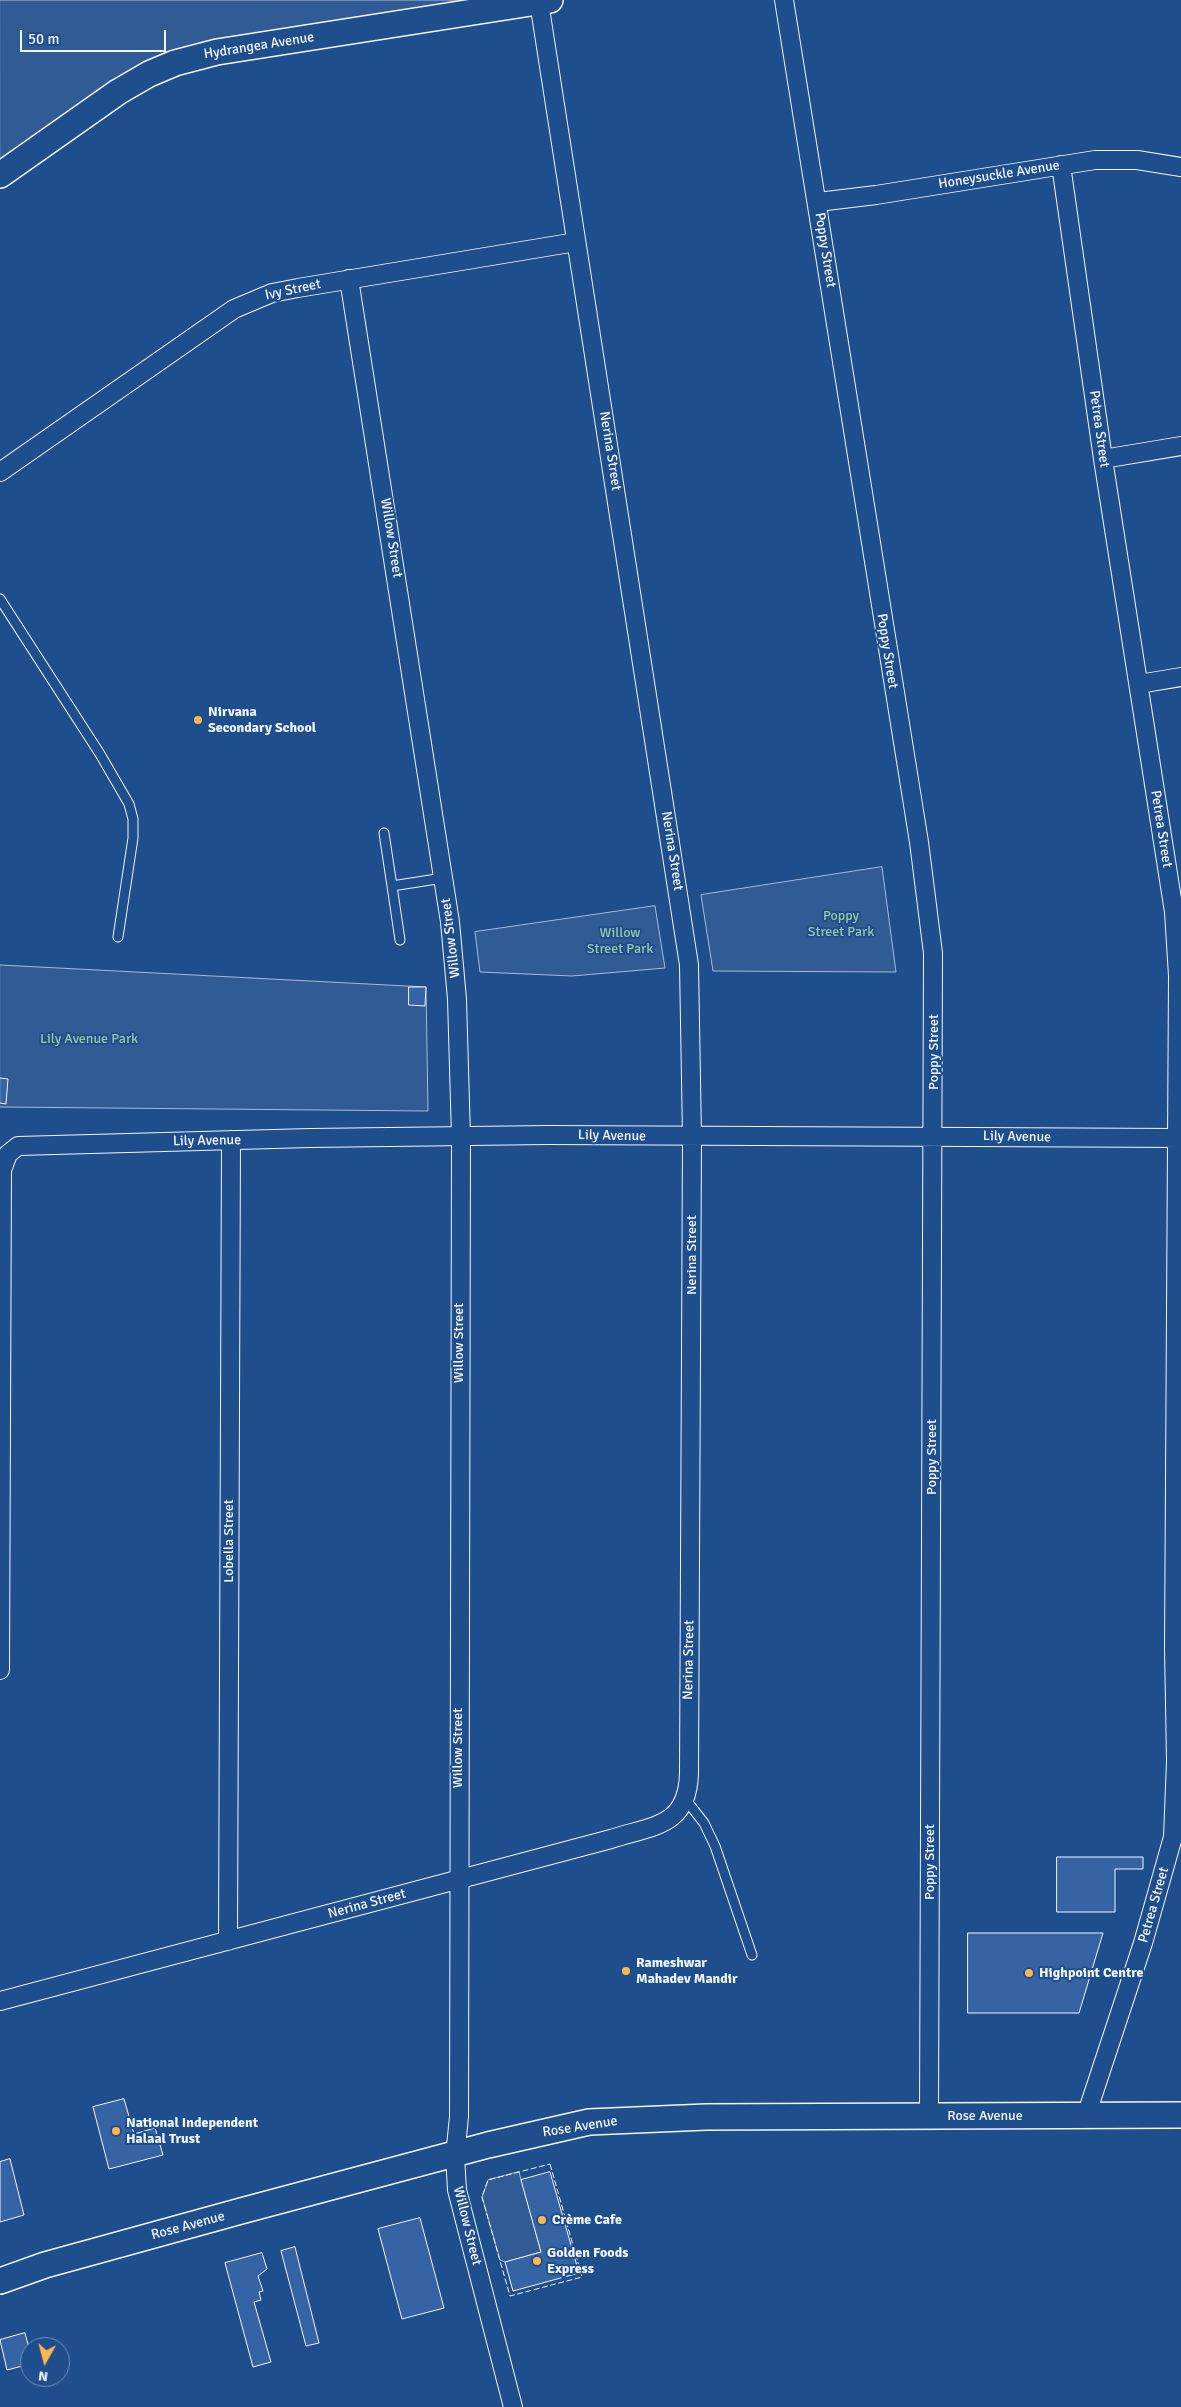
<!DOCTYPE html>
<html>
<head>
<meta charset="utf-8">
<style>
  body { margin:0 }
  #map { position:relative; width:1181px; height:2407px; overflow:hidden; background:#1f4e8c; font-family:Signika,sans-serif }
  canvas { display:block }
  .north { position:absolute; left:20px; top:2337px; width:50px; height:50px; box-sizing:border-box; background:#1f4e8c; border:1px solid #7391ba; border-radius:50%; rotate:187deg; font-size:14px; font-weight:700; line-height:20px; text-align:center; color:#f2f6ff }
  .north::after { content:''; display:block; margin:auto; width:18px; height:22px; background:#ffb74d; clip-path:polygon(50% 0,100% 100%,50% 72%,0 100%) }
  .scale { position:absolute; left:20px; top:30px; width:146px; height:22px; box-sizing:border-box; border:2px solid #f2f6ff; border-top:0; padding-left:6px; font-size:15px; line-height:18px; white-space:nowrap; color:#f2f6ff; -webkit-text-stroke:4px #1f4e8c; paint-order:stroke }
</style>
</head>
<body>
<div id="map">
<canvas width="1181" height="2407"></canvas>
<div class="north">N</div>
<div class="scale">50 m</div>
</div>
<script>
const g = document.querySelector('canvas').getContext('2d');
g.lineJoin = 'round';
function fillPath(path, color) {
  g.fillStyle = color;
  g.fill(path, 'evenodd');
}
function stroke(path, color, width, dash) {
  g.strokeStyle = color;
  g.lineWidth = width;
  g.lineCap = dash ? 'butt' : 'round';
  g.setLineDash(dash || []);
  g.stroke(path);
}
function drawText(font, color, halo, rows, align = 'center') {
  g.font = font + ' Signika,sans-serif';
  g.lineWidth = 4;
  g.setLineDash([]);
  g.textBaseline = 'middle';
  g.strokeStyle = halo;
  g.fillStyle = color;
  for (const [text, x, y, turn = 0] of rows) {
    g.save();
    g.translate(x, y);
    g.rotate((+turn || 0) * Math.PI / 180);
    g.textAlign = isNaN(turn) ? turn : align;
    if (halo) g.strokeText(text, 0, 0);
    g.fillText(text, 0, 0);
    g.restore();
  }
}
const built = new Path2D(`
  M0,0H478L189,47L0,162Z
  M882,867L896,972L713,971L701,895Z
  M655,906L665,968L572,976L480,972L475,932Z
  M0,965L426,987L428,1111L0,1107Z
  M519,2172L541,2252L505,2262L500,2260L482,2197L488,2180Z`);
fillPath(built, '#305b95');
stroke(built, '#a8bbd7', 1);
const building = new Path2D(`
  M409,987H426L425,1006L409,1005Z
  M0,1078L8,1079L6,1104L0,1103Z
  M1057,1857H1143V1869H1115V1912H1057Z
  M968,1933H1103L1079,2013H968Z
  M124,2099L134,2134L155,2128L163,2155L109,2169L93,2107Z
  M10,2159L24,2215L0,2222V2162Z
  M550,2172L579,2273L513,2291L505,2262L541,2252L521,2180Z
  M420,2218L444,2308L402,2319L378,2229Z
  M295,2247L319,2343L306,2346L281,2251Z
  M262,2253L267,2269L258,2276L263,2291L259,2292L261,2300L254,2302L271,2362L253,2367L225,2263Z
  M25,2333L30,2352V2364L7,2370L0,2340Z`);
fillPath(building, '#3563a3');
stroke(building, '#f2f6ff', 1);
const lane = new Path2D(`
  M0,599L100,754L129,804L133,819V838L118,937
  M384,833L392,886
  M400,940L392,886L443,878
  M686,1800L704,1823L715,1846L752,1955`);
const street = new Path2D(`
  M784,0L919,842L933,953L929,2116
  M1061,165L1103,459L1174,912L1178,976L1174,1648L1176,1761L1173,1837L1143,1943L1086,2116
  M818,202L876,195L1095,160H1137L1181,167
  M349,279L450,922L457,999L461,1137L459,2117L455,2156L457,2190L513,2407
  M1103,459L1181,446
  M0,472L234,309L272,293L298,288L576,242
  M1139,684L1181,677
  M0,1670L2,1170L8,1154L18,1146L310,1138L548,1135L1181,1138
  M228,1941L231,1140
  M0,2001L611,1839C654,1825 687,1827 689,1774L692,1137L689,965L539,2`);
const secondary = new Path2D(`
  M0,175L118,92L149,74L175,63L217,52L550,0
  M0,2281L45,2265L241,2211L488,2145L589,2122L706,2117L1181,2115`);
stroke(lane, '#f2f6ff', 11);
stroke(street, '#f2f6ff', 20);
stroke(secondary, '#f2f6ff', 28);
stroke(lane, '#1f4e8c', 9);
stroke(street, '#1f4e8c', 18);
stroke(secondary, '#1f4e8c', 25);
stroke(new Path2D(`
  M550,2164L582,2277L510,2296L482,2197L488,2180Z`), '#f2f6ff', 1, [6, 2.5]);
for (const [x, y, r, color] of [
  [198,720,5,"#ffb74d"],
  [626,1971,5,"#ffb74d"],
  [1029,1973,5,"#ffb74d"],
  [116,2131,5,"#ffb74d"],
  [542,2220,5,"#ffb74d"],
  [537,2261,5,"#ffb74d"]
]) {
  const dot = new Path2D();
  dot.arc(x, y, r, 0, 2 * Math.PI);
  g.fillStyle = color;
  g.fill(dot);
  stroke(dot, '#1f4e8c', 2);
}
drawText('14px', '#f2f6ff', '#1f4e8c', [
  ["Hydrangea Avenue",259,46,-9],
  ["Honeysuckle Avenue",999,175,-9],
  ["Poppy Street",825,250,81],
  ["Ivy Street",293,290,-12],
  ["Petrea Street",1099,429,82],
  ["Nerina Street",610,451,81],
  ["Willow Street",391,538,81],
  ["Poppy Street",887,651,81],
  ["Petrea Street",1161,829,81],
  ["Nerina Street",672,851,81],
  ["Willow Street",451,938,-97],
  ["Poppy Street",934,1052,-90],
  ["Lily Avenue",612,1136,1],
  ["Lily Avenue",1017,1137,1],
  ["Lily Avenue",207,1141,-1],
  ["Nerina Street",692,1255,-90],
  ["Willow Street",459,1343,-90],
  ["Poppy Street",932,1457,-90],
  ["Lobella Street",229,1541,-90],
  ["Nerina Street",689,1660,-89],
  ["Willow Street",458,1748,-90],
  ["Poppy Street",930,1862,-90],
  ["Nerina Street",367,1904,-15],
  ["Petrea Street",1154,1905,-74],
  ["Rose Avenue",985,2116],
  ["Rose Avenue",580,2127,-9],
  ["Rose Avenue",188,2226,-15],
  ["Willow Street",467,2226,76]
]);
drawText('bold 14px', '#f2f6ff', '#1f4e8c', [
  ["Nirvana",208,712],
  ["Secondary School",208,728],
  ["Rameshwar",636,1963],
  ["Mahadev Mandir",636,1979],
  ["Highpoint Centre",1039,1973],
  ["National Independent",126,2123],
  ["Halaal Trust",126,2139],
  ["Crème Cafe",552,2220],
  ["Golden Foods",547,2253],
  ["Express",547,2269]
], 'left');
drawText('14px', '#97c8a6', '#1f4e8c', [
  ["Poppy",841,916],
  ["Street Park",841,932],
  ["Willow",620,933],
  ["Street Park",620,949],
  ["Lily Avenue Park",89,1039]
]);
</script>
</body>
</html>
